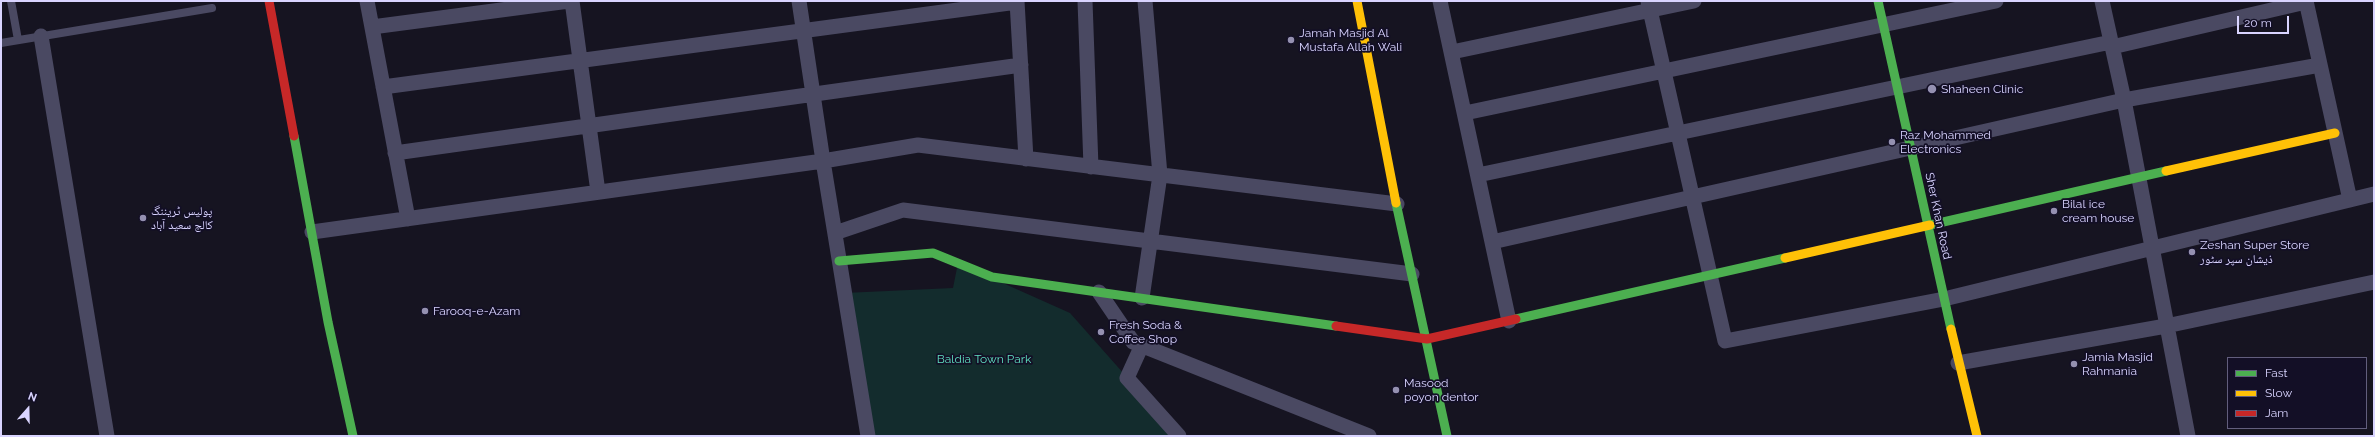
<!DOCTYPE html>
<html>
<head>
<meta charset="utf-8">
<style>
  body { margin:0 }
  #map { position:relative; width:2375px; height:437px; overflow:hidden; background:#161421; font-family:Raleway,sans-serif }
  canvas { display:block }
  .frame { position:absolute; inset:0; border:2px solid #d9d4ff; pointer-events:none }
  .legend { position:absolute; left:2227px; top:357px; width:140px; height:72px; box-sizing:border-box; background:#130f26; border:1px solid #625e7d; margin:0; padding:5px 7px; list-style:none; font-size:12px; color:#d9d4ff }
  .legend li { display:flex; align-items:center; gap:8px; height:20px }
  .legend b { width:20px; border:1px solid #625e7d }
  .north { position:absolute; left:8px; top:389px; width:40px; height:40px; -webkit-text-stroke:3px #130f26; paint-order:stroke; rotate:20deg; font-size:11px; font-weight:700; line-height:16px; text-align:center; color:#d9d4ff }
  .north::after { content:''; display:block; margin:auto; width:14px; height:18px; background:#d9d4ff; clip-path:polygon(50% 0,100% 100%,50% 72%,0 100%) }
  .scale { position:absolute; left:2237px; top:16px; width:52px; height:18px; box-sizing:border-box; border:2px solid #d9d4ff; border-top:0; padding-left:5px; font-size:12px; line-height:14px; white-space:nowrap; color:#d9d4ff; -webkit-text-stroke:3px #130f26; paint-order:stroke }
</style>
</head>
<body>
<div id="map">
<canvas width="2375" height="437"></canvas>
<div class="frame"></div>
<ul class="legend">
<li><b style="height:5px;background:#4caf50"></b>Fast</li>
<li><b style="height:5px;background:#ffc107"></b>Slow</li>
<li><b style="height:5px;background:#c62828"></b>Jam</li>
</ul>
<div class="north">N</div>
<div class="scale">20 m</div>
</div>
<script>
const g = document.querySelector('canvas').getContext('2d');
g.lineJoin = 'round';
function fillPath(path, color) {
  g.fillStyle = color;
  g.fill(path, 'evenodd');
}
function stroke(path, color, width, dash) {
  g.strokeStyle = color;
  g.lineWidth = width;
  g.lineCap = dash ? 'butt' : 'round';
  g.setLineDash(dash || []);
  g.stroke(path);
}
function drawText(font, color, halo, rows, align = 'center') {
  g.font = font + ' Raleway,"Noto Naskh Arabic",sans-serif';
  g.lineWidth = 3.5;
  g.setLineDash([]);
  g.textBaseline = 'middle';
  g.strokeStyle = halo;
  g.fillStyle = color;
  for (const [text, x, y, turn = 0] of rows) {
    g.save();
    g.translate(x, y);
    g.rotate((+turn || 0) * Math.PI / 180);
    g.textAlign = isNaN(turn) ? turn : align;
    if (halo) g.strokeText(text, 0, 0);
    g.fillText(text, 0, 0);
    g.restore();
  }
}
fillPath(new Path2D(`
  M958,263L1070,313L1179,436H868L844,293L953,288Z`), '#132c2d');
stroke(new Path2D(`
  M11,1L18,40
  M1,43L212,8`), '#4a4962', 8);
stroke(new Path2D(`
  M367,1L408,219
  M572,1L598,192
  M799,1L823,161L868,436
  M1017,1L1026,159
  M1085,1L1091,167
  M1440,1L1509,321
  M1648,1L1725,341L1944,299L2374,194
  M2102,1L2124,100L2188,436
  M2306,1L2350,200
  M372,27L569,1
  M41,36L107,436
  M2112,47L2306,2
  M1452,52L1694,1
  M383,87L1017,2
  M1465,113L1996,1
  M395,153L1021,65
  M1478,175L2111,42
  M312,232L823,161L918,145L1397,204
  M835,233L903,210L1412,274
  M1492,242L2124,100L2320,65
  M1099,292L1133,342L1369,436
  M1142,298L1160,175L1145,1
  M1142,345L1127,378L1179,436
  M1958,363L2166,326L2374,282`), '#4a4962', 15);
stroke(new Path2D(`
  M1878,1L1951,329
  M294,136L328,322L353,436
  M1396,203L1447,436
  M1930,225L2166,171
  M839,261L933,253L992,277L1336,326
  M1516,319L1785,258`), '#4caf50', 9);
stroke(new Path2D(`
  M1357,1L1396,203
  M2166,171L2335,133
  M1785,258L1930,225
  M1951,329L1977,436`), '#ffc107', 9);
stroke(new Path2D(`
  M269,1L294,136
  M1336,326L1427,339L1516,319`), '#c62828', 9);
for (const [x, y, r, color] of [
  [1291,40,4,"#9591b1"],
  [1932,89,5,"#9591b1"],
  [1892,142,4,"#9591b1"],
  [2054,211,4,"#9591b1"],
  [143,218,4,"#9591b1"],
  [2192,252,4,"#9591b1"],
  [425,311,4,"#9591b1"],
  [1101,332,4,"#9591b1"],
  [2074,364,4,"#9591b1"],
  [1396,390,4,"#9591b1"]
]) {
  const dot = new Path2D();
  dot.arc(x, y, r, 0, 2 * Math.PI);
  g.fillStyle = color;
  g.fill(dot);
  stroke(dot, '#130f26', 1.5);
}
drawText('12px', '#d9d4ff', '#130f26', [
  ["Jamah Masjid Al",1299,33],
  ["Mustafa Allah Wali",1299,47],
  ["Shaheen Clinic",1941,89],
  ["Raz Mohammed",1900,135],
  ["Electronics",1900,149],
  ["Bilal ice",2062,204],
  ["cream house",2062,218],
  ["پولیس ٹریننگ",151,211],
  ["کالج سعید آباد",151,225],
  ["Zeshan Super Store",2200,245],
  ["ذیشان سپر سٹور",2200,259],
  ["Farooq-e-Azam",433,311],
  ["Fresh Soda &",1109,325],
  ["Coffee Shop",1109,339],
  ["Jamia Masjid",2082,357],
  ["Rahmania",2082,371],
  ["Masood",1404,383],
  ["poyon dentor",1404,397]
], 'left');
drawText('12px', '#d9d4ff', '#130f26', [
  ["Sher Khan Road",1938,216,78]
]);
drawText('12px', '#5fe0c0', '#130f26', [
  ["Baldia Town Park",984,359]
]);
</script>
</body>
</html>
